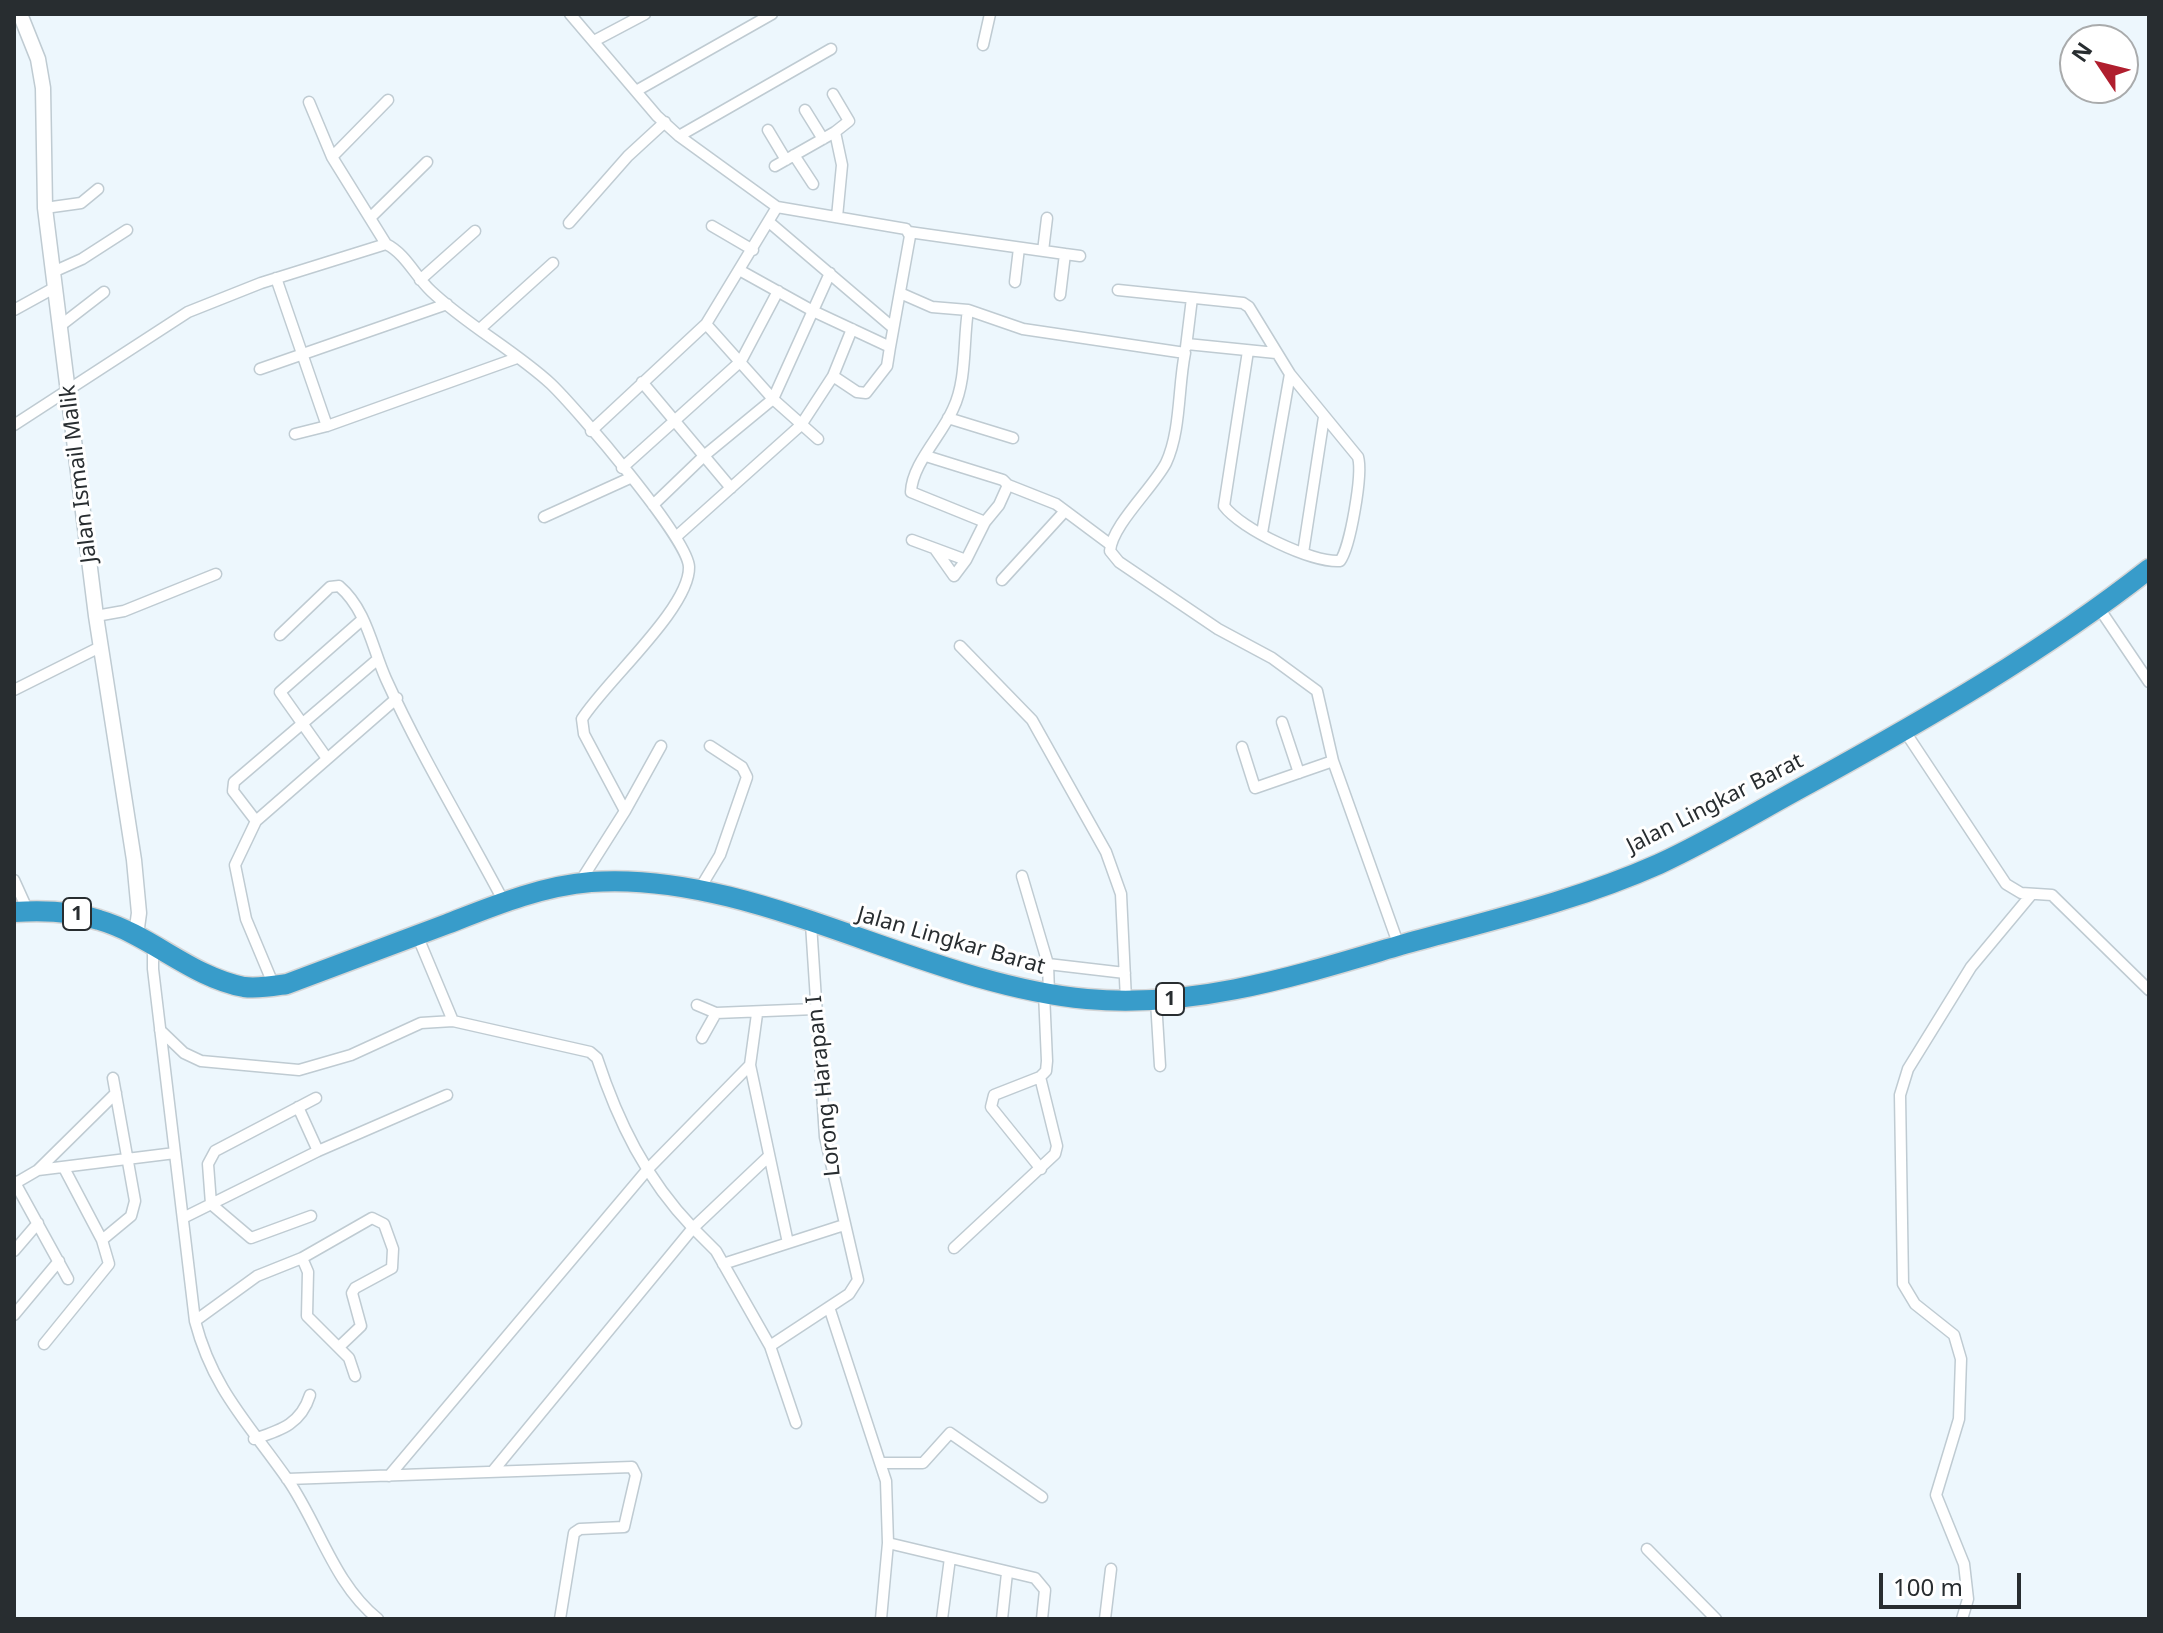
<!DOCTYPE html>
<html>
<head>
<meta charset="utf-8">
<style>
  body { margin:0 }
  #map { position:relative; width:2163px; height:1633px; overflow:hidden; background:#edf7fd; font-family:"Noto Sans",sans-serif }
  canvas { display:block }
  .frame { position:absolute; inset:0; border:16px solid #282d30; pointer-events:none }
  .north { position:absolute; left:2059px; top:24px; width:80px; height:80px; box-sizing:border-box; background:#fff; border:2px solid #a9abac; border-radius:50%; rotate:305deg; font-size:22px; font-weight:700; line-height:32px; text-align:center; color:#282d30 }
  .north::after { content:''; display:block; margin:auto; width:28px; height:36px; background:#b01e2e; clip-path:polygon(50% 0,100% 100%,50% 72%,0 100%) }
  .scale { position:absolute; left:1879px; top:1573px; width:142px; height:36px; box-sizing:border-box; border:4px solid #282d30; border-top:0; padding-left:10px; font-size:24px; line-height:28px; white-space:nowrap; color:#282d30; -webkit-text-stroke:6px #fff; paint-order:stroke }
</style>
</head>
<body>
<div id="map">
<canvas width="2163" height="1633"></canvas>
<div class="frame"></div>
<div class="north">N</div>
<div class="scale">100 m</div>
</div>
<script>
const g = document.querySelector('canvas').getContext('2d');
g.lineJoin = 'round';
function stroke(path, color, width, dash) {
  g.strokeStyle = color;
  g.lineWidth = width;
  g.lineCap = dash ? 'butt' : 'round';
  g.setLineDash(dash || []);
  g.stroke(path);
}
function drawText(font, color, halo, rows, align = 'center') {
  g.font = font + ' "Noto Sans",sans-serif';
  g.lineWidth = 6;
  g.setLineDash([]);
  g.textBaseline = 'middle';
  g.strokeStyle = halo;
  g.fillStyle = color;
  for (const [text, x, y, turn = 0] of rows) {
    g.save();
    g.translate(x, y);
    g.rotate((+turn || 0) * Math.PI / 180);
    g.textAlign = isNaN(turn) ? turn : align;
    if (halo) g.strokeText(text, 0, 0);
    g.fillText(text, 0, 0);
    g.restore();
  }
}
const street = new Path2D(`
  M570,14L657,116L679,136L777,207L906,229L910,236L890,347L813,311L741,271
  M594,41L645,14
  M983,45L990,14
  M636,91L772,14
  M833,94L849,121L835,132
  M309,102L332,157L386,244C406,254 415,276 431,291C468,326 514,350 551,384C576,408 688,538 689,567C690,608 605,682 582,719L584,734L625,811L580,882
  M805,110L823,139
  M768,130L786,160
  M679,136L831,49
  M794,155L813,184
  M332,157L388,100
  M775,166L835,132L842,165L837,217
  M45,208L81,203L98,189
  M372,216L427,162
  M769,222L891,326
  M569,223L628,156L665,122
  M712,226L753,250
  M909,232L1065,254L1060,295
  M1043,251L1047,218
  M1065,254L1080,256
  M53,272L82,259L127,230
  M276,278L327,426L517,358
  M420,280L475,231
  M1015,282L1019,248
  M1118,290L1243,303L1249,307L1290,374L1358,457C1363,474 1350,548 1340,561C1312,563 1241,529 1224,506L1248,351
  M900,293L932,307L968,310L1023,329L1185,353C1178,387 1181,431 1166,463C1153,488 1112,525 1110,551L1119,562L1218,629L1272,658L1317,691L1333,761L1399,946
  M14,310L54,288
  M706,324L773,399L818,439
  M60,326L104,292
  M481,328L553,263
  M1187,344L1276,353
  M1186,347L1192,298
  M260,369L447,304
  M833,376L857,392L866,393L887,366L890,347
  M642,382L731,488
  M948,418L1013,438
  M14,425L188,312L261,283L386,244
  M591,431L706,324L777,207
  M295,434L327,426
  M926,456L1003,480L1008,485L999,505L985,522L911,492C912,464 942,435 953,409C967,380 963,342 968,310
  M622,468L741,361L778,291
  M1008,485L1056,504L1111,545
  M653,505L705,455L773,399L830,273
  M544,517L630,478
  M1262,533L1290,374
  M677,536L801,425L833,376L852,329
  M912,540L966,560L985,522
  M935,549L954,576L966,560
  M1303,553L1324,417
  M1002,580L1065,511
  M2099,608L2149,682
  M96,616L124,611L216,574
  M280,635L330,587L339,586C367,610 372,648 386,679C421,756 465,828 504,902
  M960,646L1032,720L1106,852L1121,894L1126,1000
  M378,659L234,782L233,791L256,821L397,698
  M14,690L102,646
  M1282,722L1299,773
  M1904,730L2006,884L2021,893L2052,895L2149,990
  M1242,747L1255,788L1333,761
  M326,757L280,692L363,619
  M625,811L661,746
  M256,821L235,865L246,919L274,986
  M1022,876L1048,964
  M14,880L28,911
  M699,890L720,855L747,777L742,767L710,746
  M417,935L453,1021L590,1052L597,1058C618,1122 646,1179 693,1228L493,1471
  M153,945V969L195,1321C213,1390 249,1424 288,1480C319,1525 334,1584 378,1619
  M1049,994L1048,964L1125,973
  M1156,1001L1160,1066
  M697,1005L716,1013L815,1009
  M757,1014L750,1065L788,1243
  M160,1030L184,1053L201,1061L299,1070L351,1055L421,1023L453,1021
  M702,1038L716,1013
  M1040,1077L994,1095L991,1107L1041,1169
  M298,1107L318,1151
  M769,1156L693,1228L716,1251L770,1346
  M64,1168L102,1240L131,1216L135,1201L113,1078
  M38,1170L116,1093
  M14,1181L68,1279
  M14,1184L38,1170L175,1153
  M311,1216L251,1238L211,1204L208,1164L215,1151L316,1098
  M183,1218L318,1151L447,1095
  M954,1248L1055,1154L1057,1146L1040,1077L1046,1071L1047,1061L1044,993
  M14,1251L38,1223
  M302,1258L372,1218L384,1224L393,1249L392,1268L355,1288L352,1293L361,1326L339,1347
  M723,1264L844,1225
  M829,1307L886,1481L888,1543L881,1619
  M14,1315L59,1261
  M195,1321L257,1276L302,1258L308,1272L307,1316L349,1358L355,1376
  M44,1344L109,1264L102,1240
  M796,1423L770,1346L849,1294L858,1280L825,1137L811,924
  M254,1439C281,1430 301,1424 310,1395
  M883,1463H923L950,1433L1042,1497
  M389,1476L648,1169L750,1065
  M287,1479L632,1467L636,1475L624,1527L580,1529L574,1533L560,1619
  M888,1543L1035,1578L1045,1590L1042,1619
  M1647,1549L1716,1619
  M942,1619L950,1558
  M1002,1619L1007,1573
  M1105,1619L1111,1569
  M1962,1619L1968,1599L1964,1564L1936,1495L1959,1419L1961,1359L1954,1335L1915,1304L1903,1284L1900,1095L1908,1069L1971,967L2031,895`);
const secondary = new Path2D(`
  M20,14L38,59L43,88L45,208L96,616L134,860L139,913L136,935`);
const highway = new Path2D(`
  M14,912C42,910 72,911 99,920C151,935 191,977 244,987C258,989 273,986 287,984C340,964 393,944 447,924C493,906 541,886 591,882C754,870 922,984 1087,999C1195,1009 1299,975 1401,945C1488,921 1576,901 1659,864C1711,840 1760,810 1810,783C1928,718 2043,652 2149,569`);
stroke(street, '#bfcbd2', 13);
stroke(secondary, '#bfcbd2', 17);
stroke(highway, '#d4d5d6', 23);
stroke(street, '#fff', 10);
stroke(secondary, '#fff', 14);
stroke(highway, '#389cca', 20);
for (const [x, y, w] of [
  [77,914,28],
  [1170,999,28]
]) {
  const box = new Path2D();
  box.roundRect(x - w / 2, y - 16, w, 32, 6);
  g.fillStyle = '#fff';
  g.fill(box);
  stroke(box, '#282d30', 2);
}
drawText('bold 20px', '#282d30', null, [
  ["1",77,914],
  ["1",1170,999]
]);
drawText('22px', '#282d30', '#fff', [
  ["Jalan Ismail Malik",79,474,-97],
  ["Jalan Lingkar Barat",1715,804,-27],
  ["Jalan Lingkar Barat",951,941,16],
  ["Lorong Harapan I",824,1086,-96]
]);
</script>
</body>
</html>
